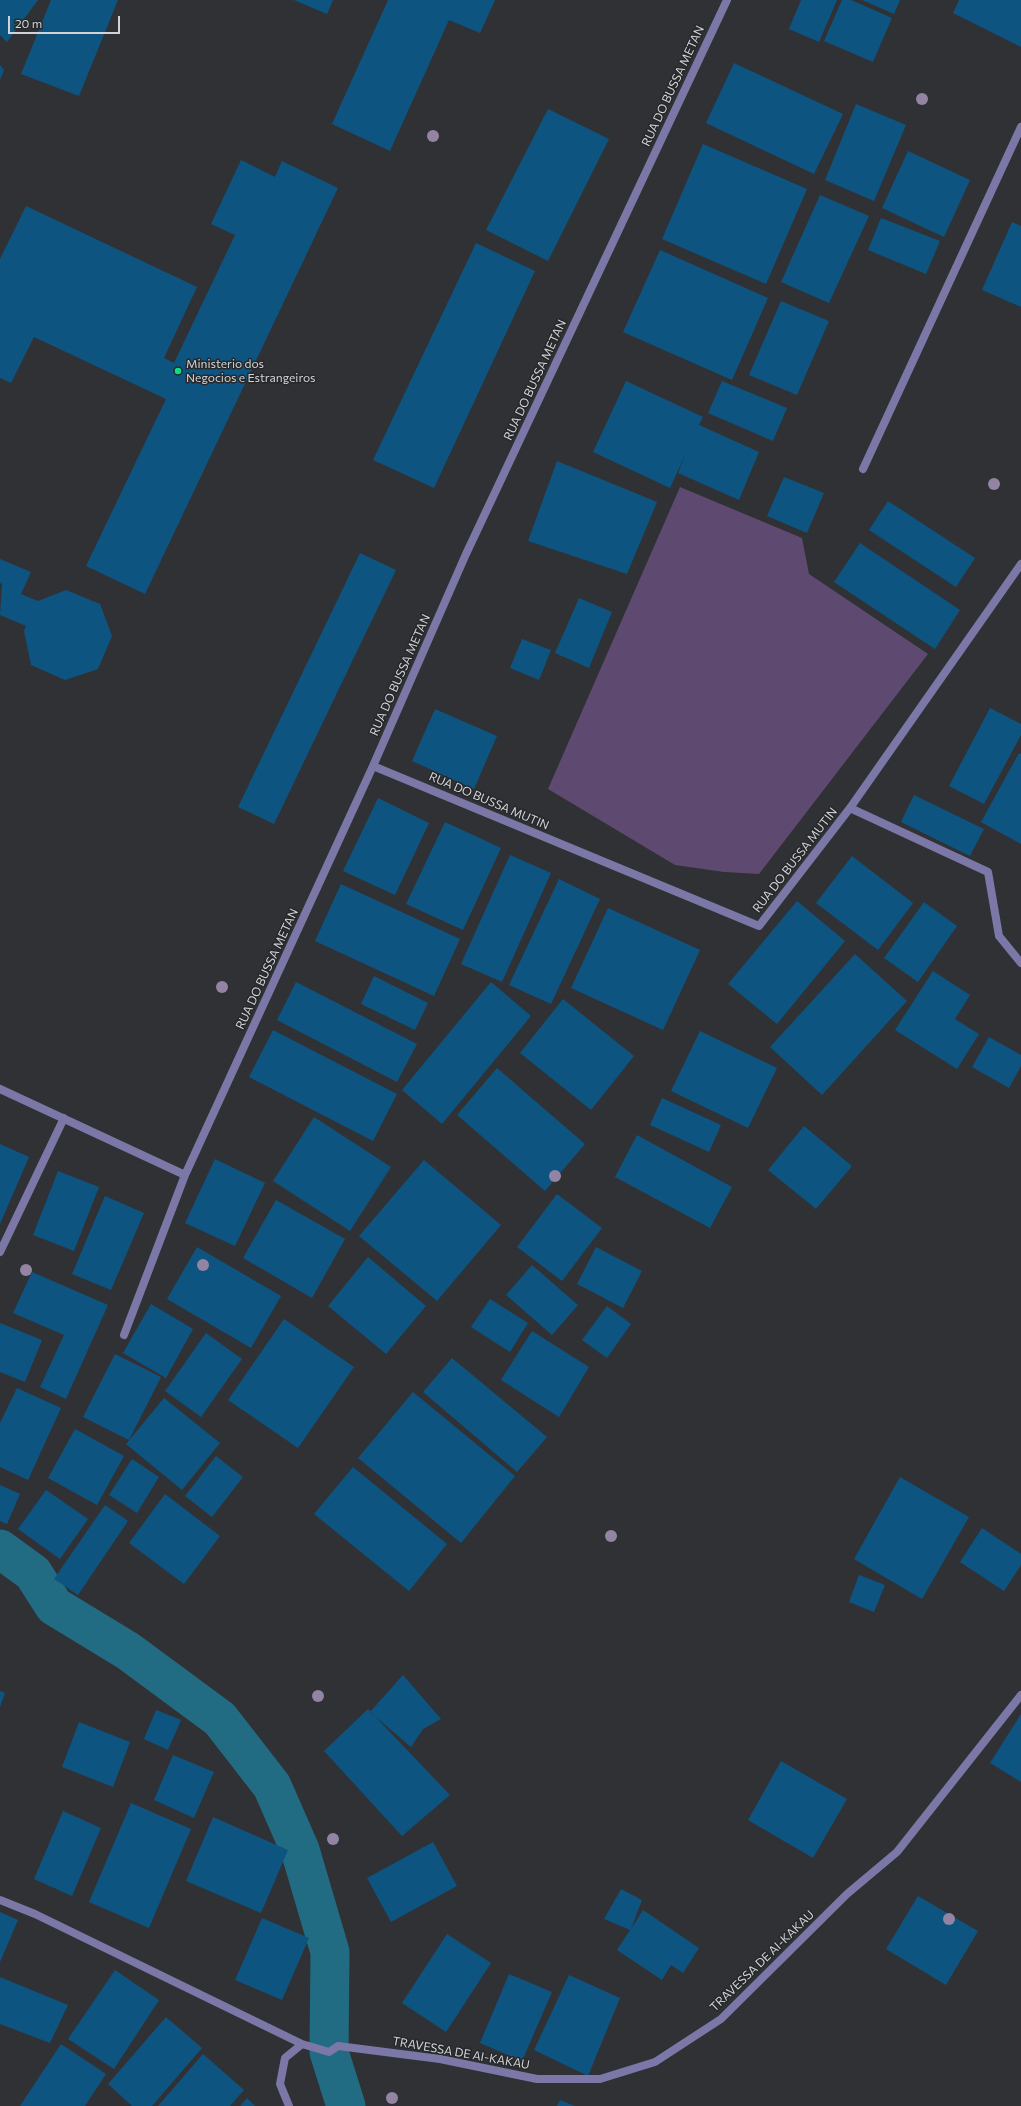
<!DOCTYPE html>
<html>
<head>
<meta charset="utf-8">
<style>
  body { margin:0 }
  #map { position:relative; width:1021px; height:2106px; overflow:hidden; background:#303135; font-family:Commissioner,sans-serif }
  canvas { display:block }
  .scale { position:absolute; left:8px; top:16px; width:112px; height:18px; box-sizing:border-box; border:2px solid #d2d3d5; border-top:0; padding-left:5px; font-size:12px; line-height:14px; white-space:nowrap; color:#d2d3d5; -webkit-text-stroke:3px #26282b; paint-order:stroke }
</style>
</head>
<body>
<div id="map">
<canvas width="1021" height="2106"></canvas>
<div class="scale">20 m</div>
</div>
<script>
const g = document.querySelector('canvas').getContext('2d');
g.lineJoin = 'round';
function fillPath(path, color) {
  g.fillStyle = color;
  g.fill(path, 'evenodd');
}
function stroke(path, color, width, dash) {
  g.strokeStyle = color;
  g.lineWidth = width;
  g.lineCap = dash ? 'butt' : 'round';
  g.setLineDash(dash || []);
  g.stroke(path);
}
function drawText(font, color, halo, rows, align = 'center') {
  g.font = font + ' Commissioner,sans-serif';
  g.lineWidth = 3;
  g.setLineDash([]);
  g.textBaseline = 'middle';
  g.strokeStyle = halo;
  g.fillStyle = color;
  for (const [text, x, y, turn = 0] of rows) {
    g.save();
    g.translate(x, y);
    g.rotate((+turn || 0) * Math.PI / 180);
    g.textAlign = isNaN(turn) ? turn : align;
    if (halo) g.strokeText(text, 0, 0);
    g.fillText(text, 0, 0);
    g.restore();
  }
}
fillPath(new Path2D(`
  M680,487L802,538L809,574L928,654L759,874L724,872L675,865L548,789Z`), '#5e4970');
stroke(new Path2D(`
  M0,1549L33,1573L54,1606L128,1651L220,1719L272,1786L300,1850L330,1952L329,2052L346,2106`), '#226c83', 39);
fillPath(new Path2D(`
  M0,0H38L7,42L0,35Z
  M51,0H118L79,96L21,74Z
  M294,0H333L327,14Z
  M388,0H495L480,33L449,20L390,151L332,124Z
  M801,0H837L819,42L789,29Z
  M842,0H851L892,18L873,62L824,41Z
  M862,0H900L894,14Z
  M959,0H1021V47L953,13Z
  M734,63L843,114L814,174L706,123Z
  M0,65L4,70L0,80Z
  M856,104L906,125L874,201L825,180Z
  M548,109L609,139L548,261L486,230Z
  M703,144L807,189L766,284L662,239Z
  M908,151L970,180L944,237L882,208Z
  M241,160L275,177L282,161L338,188L145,594L86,566L166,399L34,337L11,383L0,378V259L26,206L197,287L164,358L174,363L235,235L211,224Z
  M820,195L869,216L829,303L781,282Z
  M881,218L940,241L926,274L868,250Z
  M1012,222L1021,226V307L982,290Z
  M476,243L535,271L434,488L373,460Z
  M660,250L768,298L732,380L623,332Z
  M781,301L829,321L797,395L749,375Z
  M626,381L703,417L699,425L759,452L739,500L678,473L685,455L670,488L593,452Z
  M722,381L787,408L773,441L708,413Z
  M557,461L657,502L627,574L528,541Z
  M784,477L824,493L807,533L767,516Z
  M888,501L975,558L956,587L869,530Z
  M860,543L960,610L935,649L834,582Z
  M360,553L396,570L274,824L238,807Z
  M0,559L31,572L21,594L38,601L66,590L100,604L112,636L98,669L65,680L31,665L24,631L26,626L0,615L2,584L0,583Z
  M579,598L612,612L589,668L555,653Z
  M522,639L551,650L539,680L510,668Z
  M990,708L1021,724V735L984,804L949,786Z
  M435,709L497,736L474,789L412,761Z
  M1019,753L1021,754V844L981,822Z
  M914,795L984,829L970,856L901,822Z
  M378,798L429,823L395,895L343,871Z
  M445,822L501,848L463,930L406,904Z
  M510,855L551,873L502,982L461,964Z
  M852,856L913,903L878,950L816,903Z
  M559,879L600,899L551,1004L509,985Z
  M341,884L460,939L434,996L315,941Z
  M797,901L845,941L777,1024L728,984Z
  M924,902L957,926L918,982L884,958Z
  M608,908L700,950L663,1030L571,988Z
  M855,954L907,1001L822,1095L770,1047Z
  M933,971L970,995L955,1019L979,1034L957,1069L895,1030Z
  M374,976L428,1003L415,1030L361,1004Z
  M296,982L417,1044L397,1082L277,1020Z
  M491,982L531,1016L442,1124L402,1090Z
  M563,999L634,1056L591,1110L520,1053Z
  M273,1030L397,1094L373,1141L249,1077Z
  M700,1031L777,1068L748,1128L671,1091Z
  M989,1037L1021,1055V1066L1009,1088L972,1067Z
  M497,1068L585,1144L545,1191L457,1115Z
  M662,1098L721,1125L709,1152L650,1125Z
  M314,1117L391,1167L350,1231L273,1181Z
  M804,1126L852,1166L816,1209L768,1170Z
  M637,1135L732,1187L710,1228L615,1177Z
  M0,1144L29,1157L0,1224Z
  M215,1159L265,1183L235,1246L185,1223Z
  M424,1160L501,1225L437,1301L359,1236Z
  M58,1171L99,1187L74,1251L33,1235Z
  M557,1194L602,1228L562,1281L517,1247Z
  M105,1196L144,1213L111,1290L72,1274Z
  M276,1200L345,1239L312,1298L243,1258Z
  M197,1247L281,1296L251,1348L167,1299Z
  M596,1247L642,1271L623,1308L577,1284Z
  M368,1257L426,1306L386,1354L328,1306Z
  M532,1265L578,1305L552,1335L506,1295Z
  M32,1272L108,1305L66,1399L40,1387L64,1335L13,1313Z
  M490,1299L528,1323L510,1352L471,1327Z
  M151,1304L193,1329L166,1378L123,1353Z
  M607,1306L631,1324L607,1358L582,1340Z
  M284,1319L354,1367L298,1448L228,1400Z
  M0,1323L42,1340L25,1382L0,1372Z
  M532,1331L589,1367L559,1417L501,1380Z
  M206,1333L242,1359L201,1417L165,1391Z
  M115,1354L161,1377L129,1440L83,1417Z
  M452,1358L547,1437L517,1472L423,1392Z
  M17,1388L61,1408L28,1480L0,1467V1423Z
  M413,1392L515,1476L461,1543L358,1458Z
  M164,1398L220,1443L182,1490L126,1444Z
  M75,1429L124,1456L97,1505L48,1478Z
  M216,1456L243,1477L212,1517L185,1496Z
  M132,1459L159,1477L137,1513L109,1495Z
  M353,1467L447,1544L409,1591L314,1514Z
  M900,1477L969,1517L922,1599L854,1559Z
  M0,1485L20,1494L7,1524L0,1521Z
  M46,1490L88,1519L60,1559L18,1529Z
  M165,1494L220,1536L184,1584L129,1543Z
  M105,1505L128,1521L78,1595L54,1579Z
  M982,1528L1021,1554V1565L1004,1591L960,1562Z
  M859,1575L885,1585L874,1612L849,1602Z
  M403,1675L441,1719L423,1729L411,1747L370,1712Z
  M0,1691L5,1693L0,1707Z
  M368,1709L450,1795L402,1836L324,1751Z
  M156,1710L181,1720L168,1750L144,1739Z
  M1021,1714V1782L990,1763Z
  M79,1722L130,1742L113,1787L62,1767Z
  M173,1755L214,1772L194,1818L154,1800Z
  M781,1761L847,1799L813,1858L748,1820Z
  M131,1803L191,1829L149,1928L89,1902Z
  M63,1811L101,1828L72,1896L34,1879Z
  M213,1817L288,1850L261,1913L186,1881Z
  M433,1842L457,1886L391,1922L367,1878Z
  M621,1889L642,1900L631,1929L643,1910L699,1948L683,1973L671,1965L662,1980L617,1950L630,1930L604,1919Z
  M918,1896L978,1931L946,1985L886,1949Z
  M0,1912L18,1920L0,1962Z
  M262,1918L309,1938L282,2000L235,1980Z
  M447,1934L491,1963L446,2032L402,2003Z
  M115,1970L159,2000L114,2069L68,2039Z
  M509,1974L552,1992L522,2061L480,2043Z
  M569,1975L620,1998L588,2076L534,2050Z
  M0,1977L68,2005L50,2043L0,2024Z
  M166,2017L202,2048L152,2106H132L108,2084Z
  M61,2044L106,2074L85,2106H20Z
  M203,2054L244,2090L230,2106H158Z
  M247,2098L255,2106H240Z
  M560,2100L575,2106H557Z`), '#0e5481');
stroke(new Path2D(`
  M863,469L1021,127
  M373,766L759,926L850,808L1021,564
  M850,808L988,872L999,936L1021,963
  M0,1089L185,1175L373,766L466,554L727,0
  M0,1252L64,1118
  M124,1335L185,1175
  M0,1900L35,1914L302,2044
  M289,2106L280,2084L285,2058L302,2044L329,2052L338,2046L440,2059L537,2079H600L655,2062L721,2019L847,1894L897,1852L1021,1695`), '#7b78a7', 8);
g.fillStyle = '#9284a2';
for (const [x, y] of [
  [922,99],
  [433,136],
  [994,484],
  [222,987],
  [555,1176],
  [203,1265],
  [26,1270],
  [611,1536],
  [318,1696],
  [333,1839],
  [949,1919],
  [392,2098]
]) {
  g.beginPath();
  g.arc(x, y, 6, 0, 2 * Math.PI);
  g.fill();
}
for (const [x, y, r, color] of [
  [178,371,4,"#12d98a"]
]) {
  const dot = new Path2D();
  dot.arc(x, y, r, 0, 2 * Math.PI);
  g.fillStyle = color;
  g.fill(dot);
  stroke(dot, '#26282b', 1.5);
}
drawText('12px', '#d2d3d5', '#26282b', [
  ["RUA DO BUSSA METAN",673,86,-65],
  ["RUA DO BUSSA METAN",535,380,-65],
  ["RUA DO BUSSA METAN",400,675,-66],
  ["RUA DO BUSSA MUTIN",489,801,23],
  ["RUA DO BUSSA MUTIN",795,860,-52],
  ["RUA DO BUSSA METAN",267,969,-65],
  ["TRAVESSA DE AI-KAKAU",762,1961,-44],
  ["TRAVESSA DE AI-KAKAU",461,2053,10]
]);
drawText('12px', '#d2d3d5', '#26282b', [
  ["Ministerio dos",186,364],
  ["Negocios e Estrangeiros",186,378]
], 'left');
</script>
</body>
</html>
